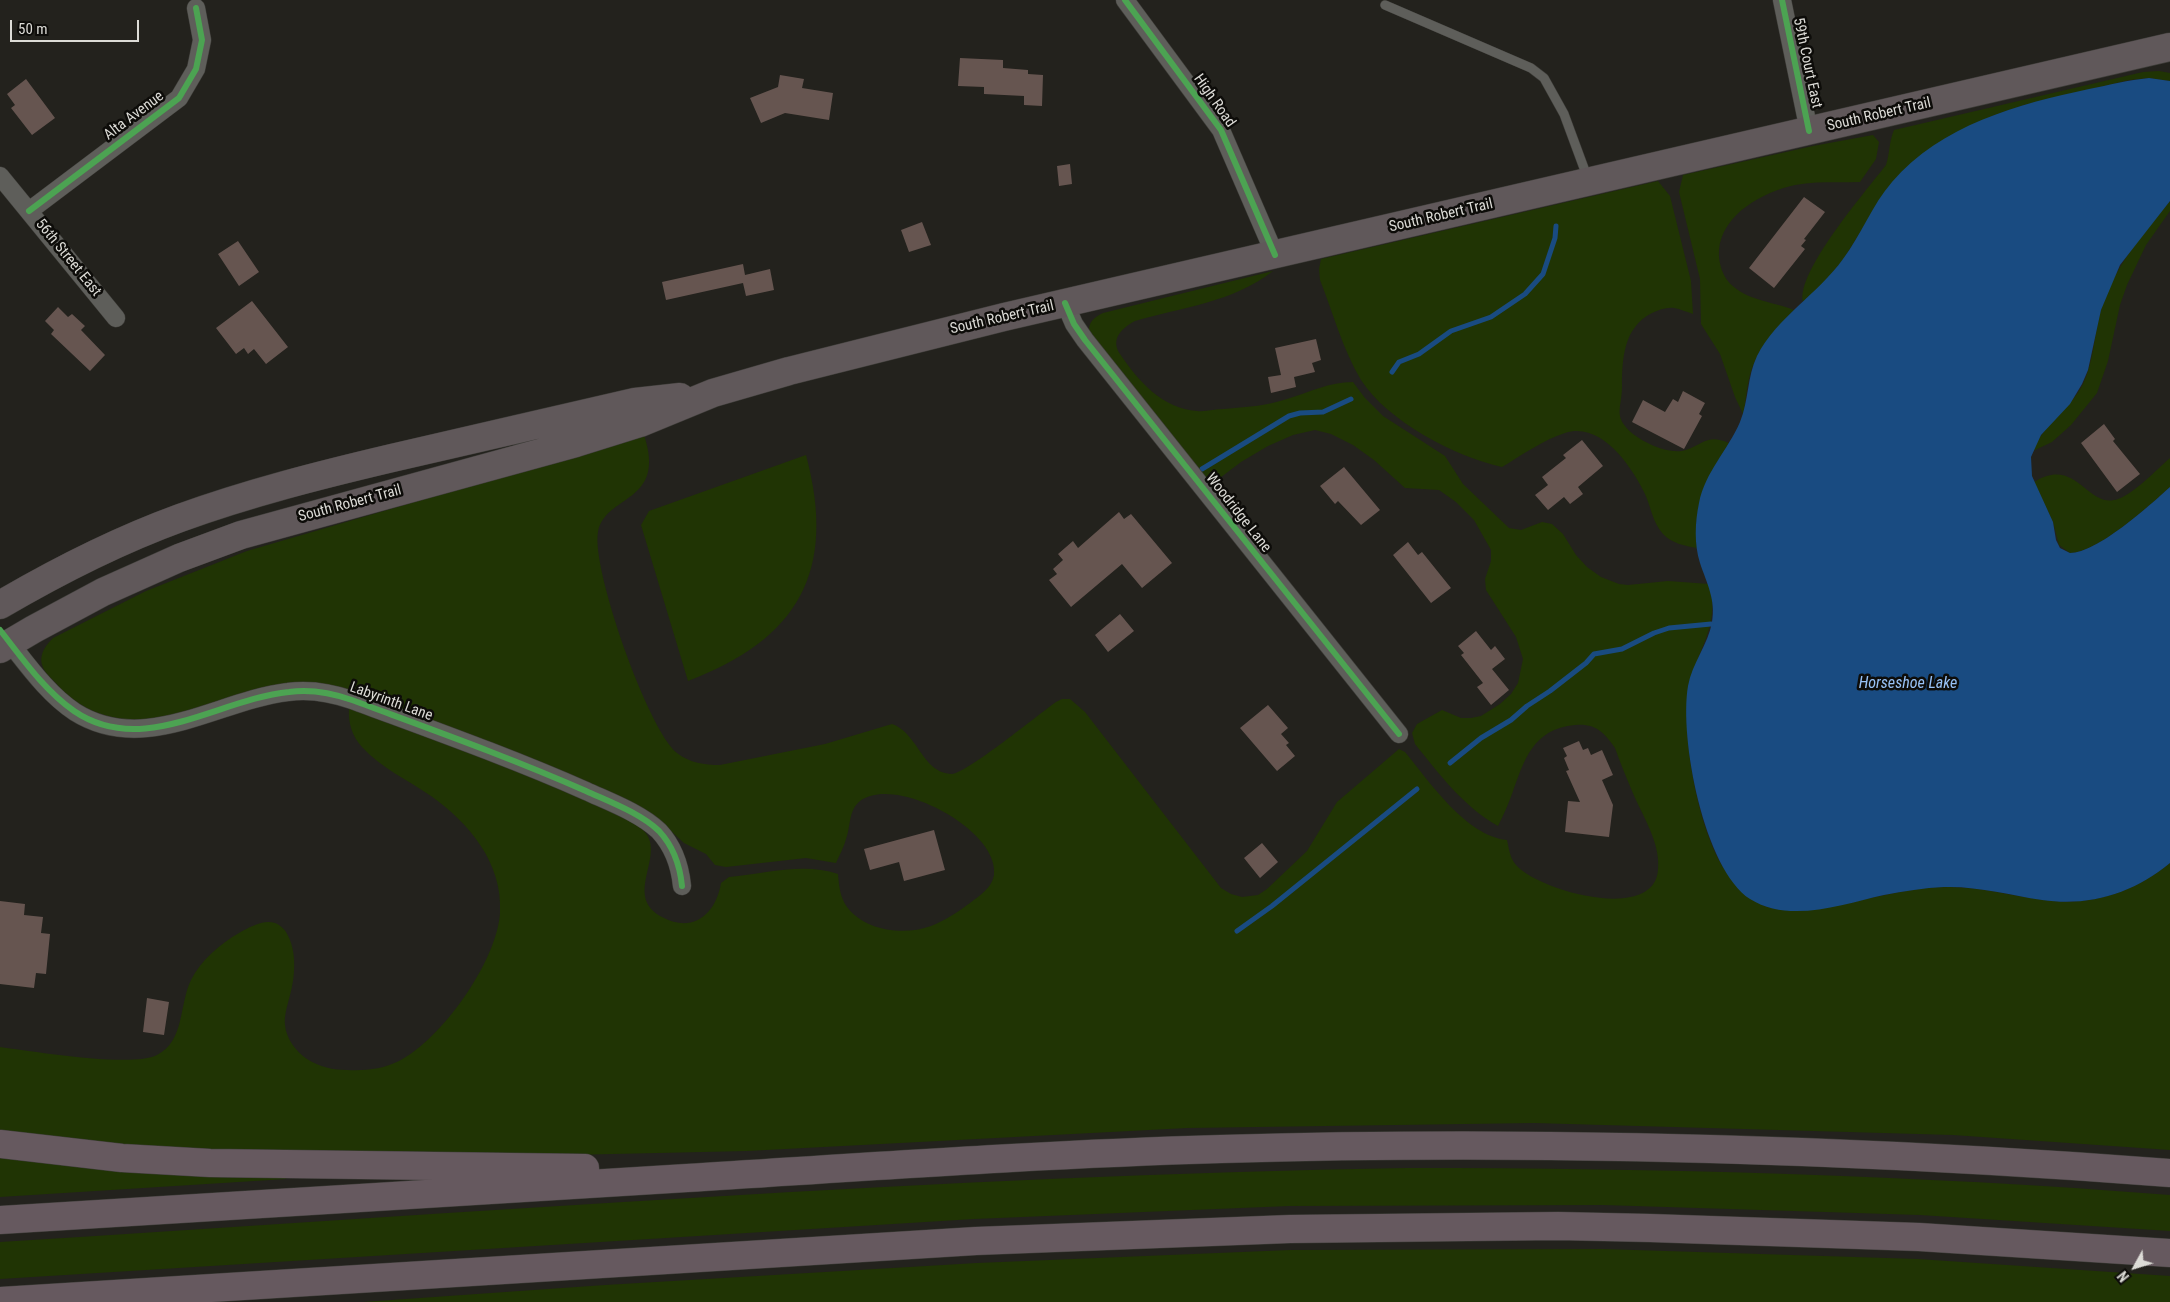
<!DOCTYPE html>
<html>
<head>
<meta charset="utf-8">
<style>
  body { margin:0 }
  #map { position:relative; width:2170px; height:1302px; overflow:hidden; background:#23221d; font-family:"Roboto Condensed",sans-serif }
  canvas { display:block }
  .north { position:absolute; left:2110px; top:1242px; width:50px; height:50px; -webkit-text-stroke:4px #0d0c09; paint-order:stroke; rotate:231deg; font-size:14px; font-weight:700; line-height:20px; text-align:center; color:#dcdbd6 }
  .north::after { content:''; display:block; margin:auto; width:18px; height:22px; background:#dcdbd6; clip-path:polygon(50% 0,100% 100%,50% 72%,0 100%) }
  .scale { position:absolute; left:10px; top:20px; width:129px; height:22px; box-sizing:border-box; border:2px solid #dcdbd6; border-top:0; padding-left:6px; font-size:15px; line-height:18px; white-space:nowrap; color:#dcdbd6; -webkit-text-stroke:4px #0d0c09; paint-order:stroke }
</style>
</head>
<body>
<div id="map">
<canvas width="2170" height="1302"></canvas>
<div class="north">N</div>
<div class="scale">50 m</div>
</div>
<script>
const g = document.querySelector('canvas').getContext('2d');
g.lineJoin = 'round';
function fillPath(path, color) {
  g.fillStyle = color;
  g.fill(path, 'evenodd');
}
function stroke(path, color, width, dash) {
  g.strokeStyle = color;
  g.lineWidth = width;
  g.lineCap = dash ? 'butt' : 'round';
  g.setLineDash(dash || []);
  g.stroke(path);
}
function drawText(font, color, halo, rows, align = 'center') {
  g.font = font + ' "Roboto Condensed",sans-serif';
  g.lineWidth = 5;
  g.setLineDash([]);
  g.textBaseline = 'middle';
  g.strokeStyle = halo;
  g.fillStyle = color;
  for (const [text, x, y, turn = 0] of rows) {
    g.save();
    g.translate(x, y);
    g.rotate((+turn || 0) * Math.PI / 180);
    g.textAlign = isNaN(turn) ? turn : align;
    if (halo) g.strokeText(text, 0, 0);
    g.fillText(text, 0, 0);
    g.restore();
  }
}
fillPath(new Path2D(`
  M2159,71L2170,73V81L2149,78L2129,80L2024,105L1992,116L1922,155L1902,172L1887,189L1843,260L1820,287L1803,302C1796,272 1866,191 1886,165C1890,153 1889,141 1894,130L2143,72Z
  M1873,135L1879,142L1876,159L1860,182C1838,183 1816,181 1795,185C1763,192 1722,214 1719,250C1718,263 1723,279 1734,287C1751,301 1774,302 1794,310C1775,330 1755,351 1749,379C1746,391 1746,402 1743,414L1735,397L1720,354L1701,324L1700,279L1679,192L1683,175L1813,146Z
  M1658,181L1670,196L1691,281L1693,314C1687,312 1680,309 1674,308C1667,307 1659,310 1652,313C1624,327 1622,358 1622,386C1622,409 1612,416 1633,434C1646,444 1670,455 1686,450C1705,443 1708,434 1729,443C1706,479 1693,504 1697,548C1685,546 1671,543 1663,534C1652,522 1651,506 1644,492C1631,466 1601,421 1565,433C1543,440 1522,455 1502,467C1456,457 1387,421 1361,380C1343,350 1333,313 1320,280L1319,269L1321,259Z
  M2170,201V211L2146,245L2127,285L2120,305L2108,361L2097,393L2071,425L2052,442L2033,451C2043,424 2070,410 2083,384C2094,361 2094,334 2101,310C2114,267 2142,235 2170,201Z
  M1273,271C1232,303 1182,307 1135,321C1122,328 1110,339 1120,354C1138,381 1163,409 1197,411C1206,412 1215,409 1224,409C1246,407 1266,406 1287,399C1310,392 1329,382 1353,382L1365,398L1383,416L1445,456L1463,484L1509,528L1521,530L1542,522L1552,524L1563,534L1576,555L1587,567L1601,577L1619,584L1628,585L1668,581L1709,584C1722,628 1693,653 1688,695C1682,740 1699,832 1725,870C1731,878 1753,900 1762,905C1771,909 1782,910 1792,910C1813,911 1833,906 1853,902C1885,895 1916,887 1949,887C1981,887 2012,896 2044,900C2091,907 2134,892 2170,863V1150L1953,1135L1534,1123L1187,1128L747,1151L523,1156L166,1150L0,1134V1047C31,1051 132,1068 157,1055C185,1041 179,1004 191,980C201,960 220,944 239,933C248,928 258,922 269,922C276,922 282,926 286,932C298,951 295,979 289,999C287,1007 284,1016 285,1025C286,1038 296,1052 307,1059C319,1067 334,1070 347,1070C365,1071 383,1069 399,1061C442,1039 497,961 500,913C503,863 469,823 431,796C408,780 381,768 362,747C352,736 348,723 349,708C427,738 507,765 583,799C599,806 632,819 644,831C667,855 622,896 662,917C693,934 716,914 721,883L729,877C765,874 803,862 838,874C839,886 840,897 847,907C865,931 904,936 931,926C944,921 958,912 970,903C979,896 992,888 994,875C1000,830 895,774 860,801C848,811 851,826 846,839C844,847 839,856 836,863L806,858L726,867L715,865L706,854L684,843L658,819L316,683C301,683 286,682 271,686C209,700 141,742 80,704C68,697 59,686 49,676C36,662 41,650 53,638L146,591L247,551L644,435C667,504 605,494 598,532C591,568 648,730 677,753C690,763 704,765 720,765L825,744L892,724C910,730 918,752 931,765C936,770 944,774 952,774C967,773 1039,714 1056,702L1062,699H1070L1085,712L1221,888L1231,894L1242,897L1258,895L1267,889L1307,851L1337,802L1399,749L1405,752C1429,781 1466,836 1507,840C1509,849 1510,858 1516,865C1539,891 1654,923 1658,870C1661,843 1642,815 1632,791C1626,777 1620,762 1615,748C1604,732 1595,723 1575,725C1532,729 1524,761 1512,794C1508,805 1503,816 1498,826C1464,807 1439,774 1415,744L1412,733L1417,724L1442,710L1461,718H1471L1481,716L1500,704L1511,694L1518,683L1523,659L1516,637L1486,590L1485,579L1491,561V550L1474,520L1456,502L1439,490L1405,488L1374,460L1353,445L1331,434L1315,430L1293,435L1268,446L1241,462L1208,487L1089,334C1088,322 1093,318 1103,313Z
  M806,455C837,571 799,639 688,681L641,525L649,511Z
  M2170,458V487C2149,506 2097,553 2070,553L2059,545L2053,522L2034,482C2077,455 2087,510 2118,499C2135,493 2156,470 2170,458Z
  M0,1155L285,1175L286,1179L0,1197Z
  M1407,1168C1661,1168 1916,1175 2170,1195V1231L1920,1215L1603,1205L1289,1206L974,1219L0,1279V1242C469,1213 937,1176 1407,1168Z
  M1603,1249L1918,1259L2170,1276V1302H363L605,1285L977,1263L1290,1250Z`), '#203404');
fillPath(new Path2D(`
  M2149,78L2170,81V201L2120,265L2101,310L2088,370L2082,384L2070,404L2041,435L2031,457L2032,476L2053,522L2056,540L2060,548L2070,553C2097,553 2149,506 2170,487V863C2134,893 2090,907 2042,900C2009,895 1978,886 1944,887C1924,888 1904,891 1884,895C1843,904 1790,924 1750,899C1704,869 1679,738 1688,686C1692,663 1708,645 1712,622C1716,600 1707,584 1700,563C1694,544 1695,522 1699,503C1705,472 1728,450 1740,422C1749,400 1747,377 1757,356C1777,317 1818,294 1843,259C1861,235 1872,205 1892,182C1941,125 2018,104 2089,89C2109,85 2128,80 2149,78Z`), '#194b81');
stroke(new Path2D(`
  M1392,372L1399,362L1419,354L1451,331L1491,317L1525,294L1543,274L1555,238L1556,226
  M1202,469L1289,416L1300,413L1323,412L1351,399
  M1450,763L1481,738L1511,720L1527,706L1550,691L1586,663L1594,654L1622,649L1654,633L1669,628L1711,624
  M1237,931L1272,906L1417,789`), '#194b81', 5);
fillPath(new Path2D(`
  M960,58L1003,60V68L1028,70V74L1043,75L1042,106L1024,105V96L984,94V87L958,86Z
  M780,75L804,79L802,88L833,93L829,120L785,113L761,123L750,98L778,87Z
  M26,79L55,118L32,135L11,108L15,105L7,94Z
  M1070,164L1072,184L1059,186L1057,166Z
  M1804,197L1825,212L1804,239L1806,240L1801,246L1805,249L1774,288L1749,268Z
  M922,222L931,245L909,252L901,230Z
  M238,241L259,272L239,286L218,254Z
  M743,264L745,275L770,269L774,290L746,296L743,283L666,300L662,282Z
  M252,301L288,347L266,364L254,349L248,354L244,348L236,354L216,328Z
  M58,307L68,317L72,314L85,326L81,330L105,355L90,371L51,334L54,330L45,321Z
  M1316,339L1321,360L1312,363L1315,372L1294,377L1296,387L1271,393L1268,377L1281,375L1275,348Z
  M1683,391L1705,403L1699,414L1702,416L1684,449L1632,422L1643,400L1665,412L1673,399L1678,402Z
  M2104,424L2115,439L2113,441L2140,474L2117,492L2081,443Z
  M1582,440L1603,466L1578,487L1583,494L1570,504L1564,497L1548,510L1535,495L1548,485L1542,477L1566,458L1563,455Z
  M1344,467L1380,510L1361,525L1338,501L1335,504L1320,486Z
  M1119,512L1124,519L1131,514L1172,563L1142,588L1122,564L1071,607L1049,580L1057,574L1053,569L1063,560L1058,554L1073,541L1078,548Z
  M1408,542L1418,555L1422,552L1451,588L1431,603L1393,555Z
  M1120,614L1134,631L1108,652L1095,635Z
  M1476,631L1491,650L1495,646L1505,659L1492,669L1509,690L1491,705L1477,687L1483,683L1461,655L1464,653L1458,646Z
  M1268,705L1288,728L1281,734L1289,743L1286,745L1295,756L1277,771L1240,728Z
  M1579,741L1583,750L1588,748L1591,755L1602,750L1613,775L1602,780L1613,805L1609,837L1565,832L1568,801L1580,802L1566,771L1569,770L1564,758L1567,756L1563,748Z
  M934,830L945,870L904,881L899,862L870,870L864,849Z
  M1262,843L1278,862L1260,878L1244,858Z
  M0,901L25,904L24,915L43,917L41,933L50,934L46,974L36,973L34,988L0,984Z
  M147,998L169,1002L164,1035L143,1032Z`), '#665550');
const lane = new Path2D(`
  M1385,5L1531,68L1544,78L1564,114L1588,179`);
const street = new Path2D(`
  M1125,0L1221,130L1275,255
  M1782,0L1809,131
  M0,176L116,318
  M29,211L179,98L196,69L202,40L196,8
  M1065,303L1074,324L1085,340L1399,734
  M10,643C29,667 49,695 75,712C145,756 218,700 288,692C309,689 332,693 352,700C430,729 509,757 586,791C610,802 640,813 659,831C673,846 680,866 682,886`);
const primary = new Path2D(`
  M0,605C58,571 117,541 180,518C249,493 320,475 392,458C473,439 554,421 635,402L680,397
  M0,649L34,629L103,592L179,558L241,535L576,443L640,423L713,393L789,371L1004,317L2170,47`);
const highway = new Path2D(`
  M0,1144L122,1158L210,1163L585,1168
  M0,1220C229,1206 458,1192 687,1178C865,1167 1043,1154 1221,1149C1537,1140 1854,1149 2170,1173
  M0,1301L976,1241L1290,1229L1558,1226L1650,1228L1919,1237L2170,1253`);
stroke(lane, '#3e3d39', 10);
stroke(street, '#3e3d39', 19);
stroke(primary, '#3e3d39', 29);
stroke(highway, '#3e3d39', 29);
stroke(lane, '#5e5e5a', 9);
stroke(street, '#5e5e5a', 18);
stroke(primary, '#60585a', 28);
stroke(highway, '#66595f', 28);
stroke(new Path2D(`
  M1125,0L1221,130L1275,255
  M1782,0L1809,131
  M29,211L179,98L196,69L202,40L196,8
  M1065,303L1074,324L1085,340L1399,734
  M0,630C22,658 44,690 74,711C143,758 218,699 289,692C310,689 332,693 352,700C430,729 509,757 586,791C610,802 640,813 659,831C673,846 680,866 682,886`), '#4ca352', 6);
drawText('15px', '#dcdbd6', '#0d0c09', [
  ["59th Court East",1807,63,78],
  ["High Road",1214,101,55],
  ["South Robert Trail",1879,115,-13],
  ["Alta Avenue",134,116,-37],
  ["South Robert Trail",1441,216,-13],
  ["56th Street East",68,258,51],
  ["South Robert Trail",1002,318,-13],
  ["South Robert Trail",350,504,-15],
  ["Woodridge Lane",1238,513,52],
  ["Labyrinth Lane",391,702,20]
]);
drawText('italic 16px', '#98c2f6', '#0d0c09', [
  ["Horseshoe Lake",1908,684]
]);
</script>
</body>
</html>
